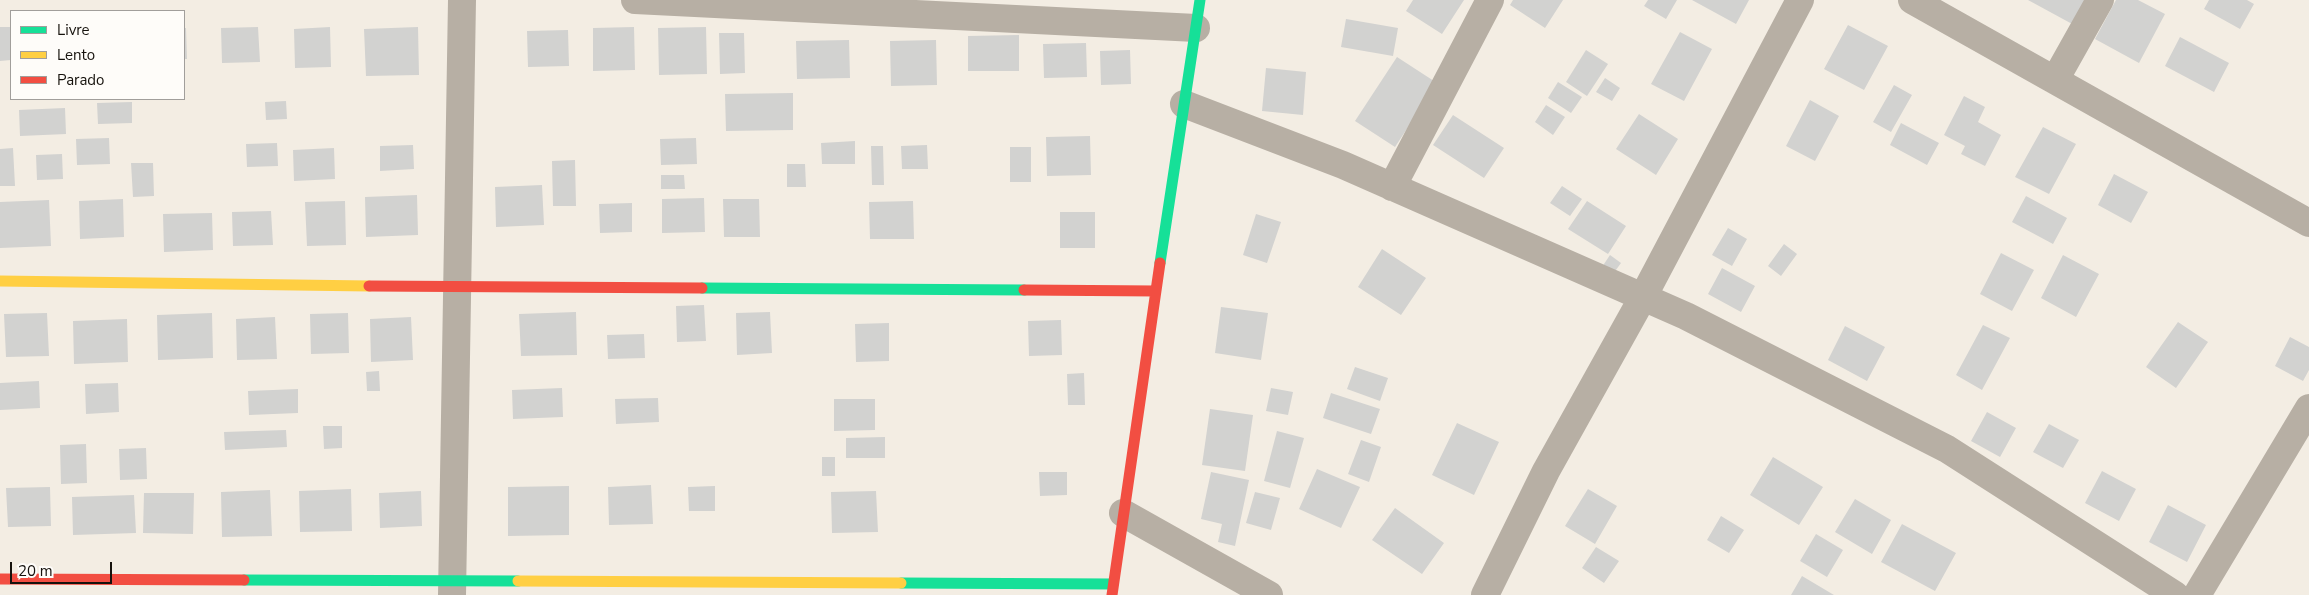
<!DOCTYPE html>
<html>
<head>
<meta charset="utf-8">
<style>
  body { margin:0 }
  #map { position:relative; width:2309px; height:595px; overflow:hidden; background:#f3ede3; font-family:"Nunito Sans",sans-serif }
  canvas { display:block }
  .legend { position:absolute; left:10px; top:10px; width:175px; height:90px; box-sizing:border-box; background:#fefcf9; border:1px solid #a19e9b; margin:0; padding:6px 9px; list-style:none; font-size:15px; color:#16120d }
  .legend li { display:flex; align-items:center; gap:10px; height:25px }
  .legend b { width:25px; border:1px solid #a19e9b }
  .scale { position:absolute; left:10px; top:562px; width:102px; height:22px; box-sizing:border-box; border:2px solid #16120d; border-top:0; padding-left:6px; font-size:15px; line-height:18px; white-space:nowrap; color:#16120d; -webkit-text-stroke:4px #fefcf9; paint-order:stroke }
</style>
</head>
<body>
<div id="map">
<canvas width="2309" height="595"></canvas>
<ul class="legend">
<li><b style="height:6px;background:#16e098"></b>Livre</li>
<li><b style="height:6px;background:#ffcf43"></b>Lento</li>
<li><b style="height:6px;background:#f24e42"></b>Parado</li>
</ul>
<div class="scale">20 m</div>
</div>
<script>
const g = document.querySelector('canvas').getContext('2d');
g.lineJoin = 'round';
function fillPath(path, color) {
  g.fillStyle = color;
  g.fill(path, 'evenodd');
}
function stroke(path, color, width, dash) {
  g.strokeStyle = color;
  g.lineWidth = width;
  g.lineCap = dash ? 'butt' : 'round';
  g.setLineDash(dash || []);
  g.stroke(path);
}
fillPath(new Path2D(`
  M1413,0H1464L1442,34L1406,11Z
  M1513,0H1563L1545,28L1510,5Z
  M1648,0H1677L1666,19L1644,6Z
  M1692,0H1749L1736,24Z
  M2028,0H2087L2074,25Z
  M2116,0H2138L2165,14L2139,63L2095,39Z
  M2209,0H2247L2254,4L2240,29L2204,9Z
  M1346,19L1398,28L1393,56L1341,47Z
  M1848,25L1888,46L1864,90L1824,69Z
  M0,27H11V60L0,61Z
  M258,27L260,62L222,63L221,28Z
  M330,27L331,67L295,68L294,29Z
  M418,27L419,75L366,76L364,29Z
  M634,27L635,70L593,71V28Z
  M706,27L707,74L659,75L658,28Z
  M184,28H186L187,59H184Z
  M568,30L569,66L528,67L527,31Z
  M1680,32L1712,49L1684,101L1651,84Z
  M719,33H744L745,73L720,74Z
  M1019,35V71H968V36Z
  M2180,37L2229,63L2214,92L2165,66Z
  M849,40L850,78L797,79L796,41Z
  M936,40L937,85L891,86L890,41Z
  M1086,43L1087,77L1044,78L1043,44Z
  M1130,50L1131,84L1101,85L1100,51Z
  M1586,50L1608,64L1587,96L1566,82Z
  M1397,57L1437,83L1395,147L1355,121Z
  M1266,68L1306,72L1303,115L1262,111Z
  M1605,78L1620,88L1612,101L1596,92Z
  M1558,82L1582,97L1571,113L1548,98Z
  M1894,85L1912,95L1891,132L1873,122Z
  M793,93V130L726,131L725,94Z
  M1964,96L1985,107L1978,122L2001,135L1985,166L1961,154L1965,146L1944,135Z
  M1810,100L1839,116L1815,161L1786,146Z
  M286,101L287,119L266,120L265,102Z
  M132,102V123L98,124L97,103Z
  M1546,105L1565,117L1553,135L1535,122Z
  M65,108L66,134L20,136L19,110Z
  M1639,114L1678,139L1656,175L1616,149Z
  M1453,115L1504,148L1484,178L1433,145Z
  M1901,123L1939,143L1927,165L1890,145Z
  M2043,127L2076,144L2049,194L2015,177Z
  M1090,136L1091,175L1047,176L1046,137Z
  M109,138L110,164L77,165L76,139Z
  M696,138L697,164L661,165L660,139Z
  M855,141V164H822L821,143Z
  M277,143L278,166L247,167L246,144Z
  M413,145L414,169L380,171V146Z
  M927,145L928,169H902L901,146Z
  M871,146H883L884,185H872Z
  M1010,147H1031V182H1010Z
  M13,148L15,186H0V149Z
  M334,148L335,179L294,181L293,150Z
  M62,154L63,179L37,180L36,155Z
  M575,160L576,206H553L552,161Z
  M131,163H153L154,196L133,197Z
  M787,164H805L806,187H787Z
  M2114,174L2148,192L2131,223L2098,205Z
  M661,175H684L685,189H661Z
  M542,185L544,225L496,227L495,187Z
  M1562,186L1582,199L1570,216L1550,203Z
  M417,195L418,235L366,237L365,197Z
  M2026,196L2067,218L2053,244L2012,222Z
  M704,198L705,232L662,233V199Z
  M123,199L124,237L80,239L79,201Z
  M723,199H759L760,237H724Z
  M49,200L51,246L0,248V202Z
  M345,201L346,245L307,246L305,202Z
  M913,201L914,239H870L869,202Z
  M1587,201L1626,226L1608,254L1568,229Z
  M632,203V232L600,233L599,204Z
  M271,211L273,245L233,246L232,212Z
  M1060,212H1095V248H1060Z
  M212,213L213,250L164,252L163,214Z
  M1256,214L1281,222L1267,263L1243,255Z
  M1728,228L1747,239L1732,266L1712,255Z
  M1784,244L1797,254L1781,276L1768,266Z
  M1382,249L1426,278L1401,315L1358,287Z
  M2001,253L2034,270L2012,311L1980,294Z
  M1610,255L1621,263L1608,281L1598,273Z
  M2063,255L2099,274L2076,317L2041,298Z
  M1722,268L1755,286L1741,312L1708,294Z
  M704,305L706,341L677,342L676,306Z
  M1221,307L1268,313L1261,360L1215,353Z
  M576,312L577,355L521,356L519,314Z
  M770,312L772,353L737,355L736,313Z
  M47,313L49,356L6,357L4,314Z
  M212,313L213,358L158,360L157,315Z
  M348,313L349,353L311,354L310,314Z
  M275,317L277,359L237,360L236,319Z
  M411,317L413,360L371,362L370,319Z
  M127,319L128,362L74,364L73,321Z
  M1061,320L1062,355L1029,356L1028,321Z
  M2178,322L2208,342L2176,388L2146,367Z
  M889,323V361L856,362L855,324Z
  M1983,325L2010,338L1982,390L1956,375Z
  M1845,326L1885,347L1867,381L1828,360Z
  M644,334L645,358L608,359L607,335Z
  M2290,337L2309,347V370L2303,381L2275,366Z
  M1355,367L1388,378L1380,401L1347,389Z
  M379,371L380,391H367L366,372Z
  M1084,373L1085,405H1068L1067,374Z
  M39,381L40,408L0,410V383Z
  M118,383L119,412L86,414L85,384Z
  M562,388L563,417L513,419L512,390Z
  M1271,388L1293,392L1288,415L1266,411Z
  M298,389V413L249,415L248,391Z
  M1331,393L1380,409L1371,434L1323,418Z
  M658,398L659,422L616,424L615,399Z
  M834,399H875V430L834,431Z
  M1210,409L1253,415L1245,471L1202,465Z
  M1987,412L2016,428L2000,457L1971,441Z
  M1457,423L1499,442L1474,495L1432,475Z
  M2049,424L2079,440L2063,468L2033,452Z
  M323,426H342V448L324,449Z
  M286,430L287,447L225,450L224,432Z
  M1277,431L1304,438L1290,488L1264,481Z
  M885,437V458H846V438Z
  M1361,440L1381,447L1369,482L1348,474Z
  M86,444L87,483L61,484L60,445Z
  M146,448L147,479L120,480L119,449Z
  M822,457H835V476H822Z
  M1773,457L1823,487L1799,525L1750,495Z
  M1317,469L1360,487L1341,528L1299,509Z
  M2102,471L2136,489L2119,521L2085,503Z
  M1039,472H1067V495L1040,496Z
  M1211,472L1249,480L1235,546L1218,542L1222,524L1201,519Z
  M651,485L653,524L609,525L608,487Z
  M569,486V535L508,536V487Z
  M715,486V511H689L688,487Z
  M50,487L51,526L8,527L6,488Z
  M351,489L352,531L300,532L299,491Z
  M1588,489L1617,506L1595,544L1565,526Z
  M270,490L272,536L222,537L221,492Z
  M421,491L422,526L380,528L379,493Z
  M876,491L878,532L832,533L831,492Z
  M1255,492L1280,498L1271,530L1246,523Z
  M144,493H194L193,534L143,533Z
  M134,495L136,533L73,535L72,497Z
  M1855,499L1891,520L1872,554L1835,532Z
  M2168,505L2206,525L2187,562L2149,542Z
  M1395,508L1444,543L1422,574L1372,540Z
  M1721,516L1744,530L1729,553L1707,540Z
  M1902,524L1956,553L1935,591L1881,562Z
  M1816,534L1843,550L1827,577L1800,561Z
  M1596,547L1619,561L1604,583L1582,568Z
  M1802,576L1834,595H1791Z`), '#d2d2d0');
stroke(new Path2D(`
  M635,0L1196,28
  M1912,0L2309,223
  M2055,80L2100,0
  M1184,104L1343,165L1686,316L1947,449L2175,595
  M1392,187L1490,0
  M1123,513L1269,595
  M452,595L462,0
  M1485,595L1546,471L1643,297L1800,0
  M2197,595L2309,408`), '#b7afa4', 28);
stroke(new Path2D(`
  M1160,263L1200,0
  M702,288L1024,290
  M244,580L518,581
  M901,583L1113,584`), '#16e098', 11);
stroke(new Path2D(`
  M0,281L369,286
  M518,581L901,583`), '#ffcf43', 11);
stroke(new Path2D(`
  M369,286L702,288
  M1024,290L1156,291
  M0,579L244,580
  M1112,595L1160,263`), '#f24e42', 11);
</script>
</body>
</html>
